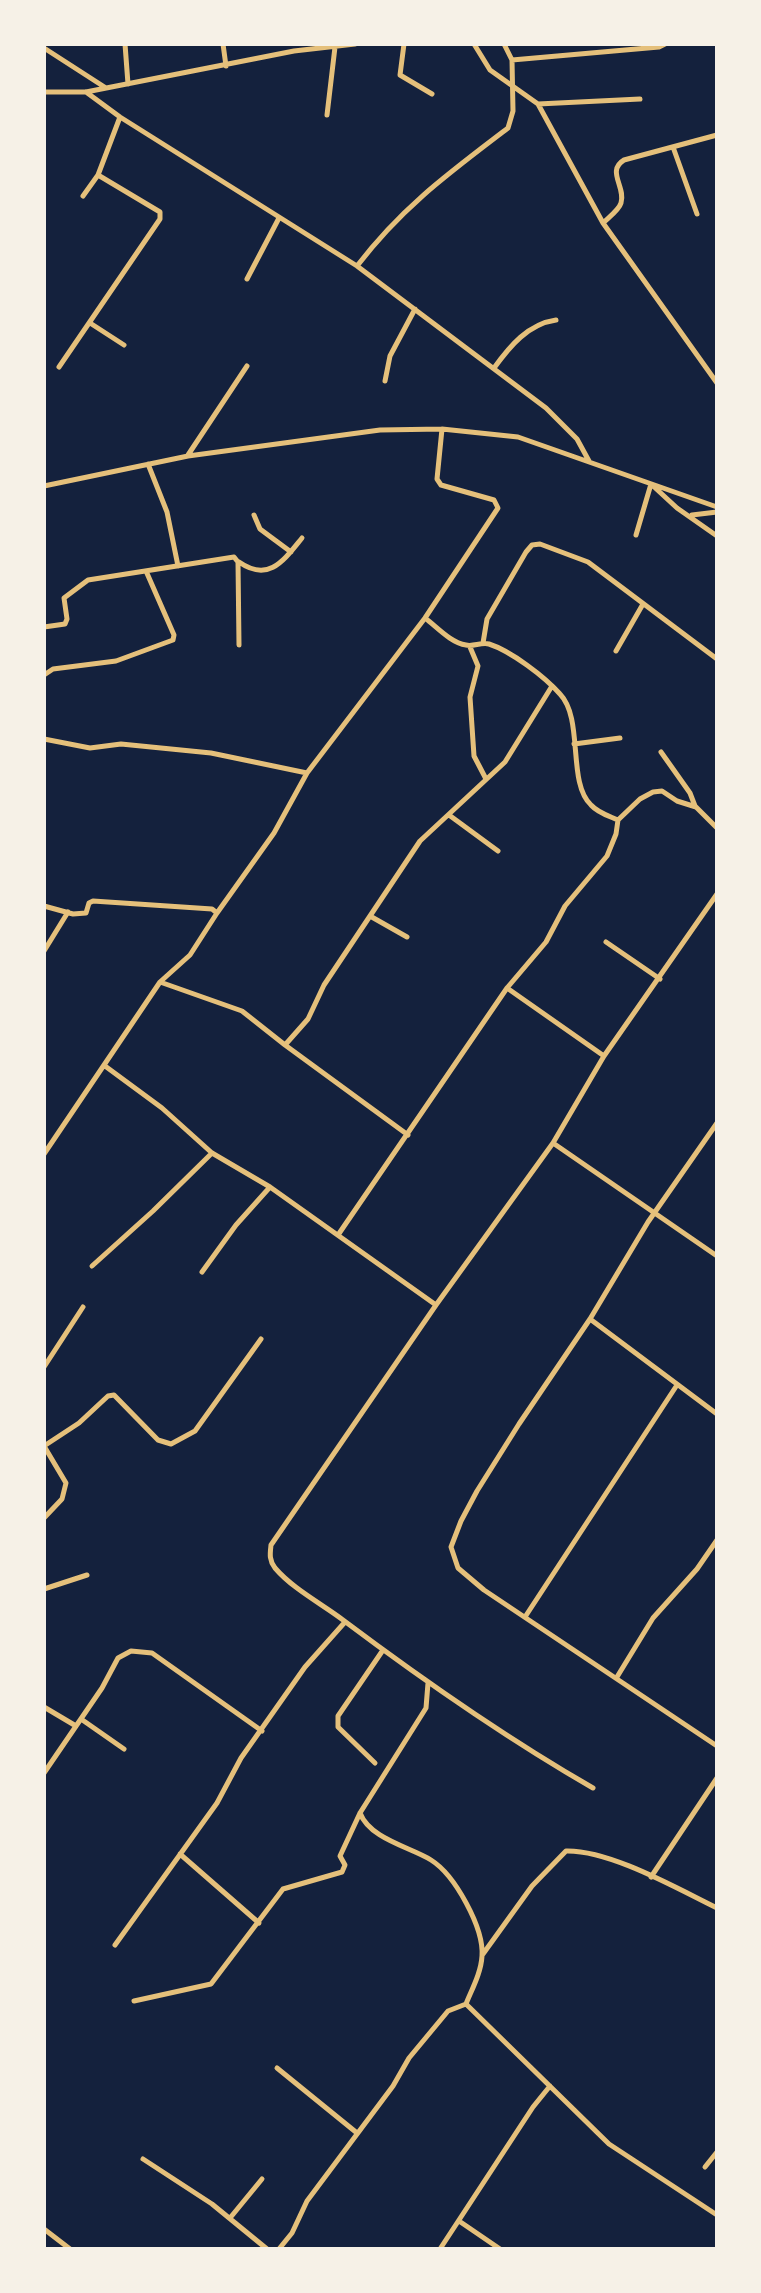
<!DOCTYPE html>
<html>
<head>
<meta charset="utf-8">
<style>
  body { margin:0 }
  #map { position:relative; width:761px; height:2293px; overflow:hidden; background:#14213d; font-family:Karla,sans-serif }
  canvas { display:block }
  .frame { position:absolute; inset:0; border:46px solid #f6f1e7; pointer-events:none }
</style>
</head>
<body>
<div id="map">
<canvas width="761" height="2293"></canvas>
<div class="frame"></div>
</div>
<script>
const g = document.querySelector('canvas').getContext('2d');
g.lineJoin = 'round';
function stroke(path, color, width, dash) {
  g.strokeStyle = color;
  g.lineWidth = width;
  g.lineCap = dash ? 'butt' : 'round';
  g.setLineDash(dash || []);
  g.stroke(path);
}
stroke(new Path2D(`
  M125,44L128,84
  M223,44L226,66
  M404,44L400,75L432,94
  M474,44L490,70L538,104L603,223L717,383
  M504,44L512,60L659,47L665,44
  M44,48L106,88
  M44,92H86L294,51L355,44
  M86,92L120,117L357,266L546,408L577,439L589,461
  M538,104L640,99
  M327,115L335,47
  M673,147L697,214
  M83,196L98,175L120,117
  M603,223C609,217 619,210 621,203C626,187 606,171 624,160L717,135
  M357,266C402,207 449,173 508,128L513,111L512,60
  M247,279L279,218
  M90,323L124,345
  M59,367L160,219V212L98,175
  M494,368C510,346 528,324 556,320
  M385,381L390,356L415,309
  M188,455L247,366
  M148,464L167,512L178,566
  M44,486L188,456L380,430L442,429L518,437L717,507
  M254,515L260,529L291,552
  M692,515L717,512
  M636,535L651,484L677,508L717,536
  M239,562C269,583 284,560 302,538
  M425,618C437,627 451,643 466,645C473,647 481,642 489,644C511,651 545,677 560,694C584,719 567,783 591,805C598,813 609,816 618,820
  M44,627L65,624L67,619L64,598L88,580L234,557L238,562L239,645
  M483,643L487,619L526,552L532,545L540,544L588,562L717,659
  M470,647L478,666L470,697L474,756L486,779
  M616,651L643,604
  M44,675L53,669L116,661L173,640L174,635L146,571
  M44,739L90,748L121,744L211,753L307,773
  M574,744L620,738
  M661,752L690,793L695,806
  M449,815L498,851
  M44,906L73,914L86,913L89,903L93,901L212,909L217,913L190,955L160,982L44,1154
  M217,913L274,833L307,773L425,618L498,508L494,500L441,485L437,479L442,429
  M370,916L407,937
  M606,942L660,979
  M44,951L68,912
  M160,982L242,1011L285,1045L308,1019L324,985L420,841L505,762L552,686
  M507,988L604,1056
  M285,1045L408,1135
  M105,1066L162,1108L212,1153L270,1187L436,1305
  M717,1123L648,1222L590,1319L519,1424L477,1491L461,1521L451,1547L458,1568L484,1590L717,1746
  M553,1143L717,1256
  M338,1235L507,988L546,942L565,906L607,856L616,834L618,820L640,799L653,792L662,791L677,801L696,807L717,828
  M92,1266L153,1211L212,1153
  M202,1272L236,1225L270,1187
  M590,1319L717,1414
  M44,1367L83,1307
  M44,1446L79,1423L108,1396L114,1395L158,1440L171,1444L195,1431L261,1339
  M44,1446L66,1483L62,1499L44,1518
  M44,1589L87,1575
  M525,1617L677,1385
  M617,1677L653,1618L697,1569L717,1540
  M44,1707L76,1726
  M81,1719L124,1749
  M375,1763L338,1727V1716L383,1650
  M44,1773L102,1688L118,1658L131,1651L152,1653L262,1731
  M593,1788C506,1738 423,1680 343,1620C322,1604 293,1589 275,1568C269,1560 270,1554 271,1545L436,1305L553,1143L604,1056L717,894
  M180,1854L259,1923
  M651,1877L717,1778
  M115,1945L217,1803L241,1758L305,1667L345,1622
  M483,1954L532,1886L566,1851C610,1850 676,1888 717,1908
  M134,2001L211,1984L283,1889L342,1872L345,1865L340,1856L360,1813L426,1708L428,1683
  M466,2004L609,2144L717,2215
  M277,2068L357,2133
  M143,2159L212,2204L267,2249
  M705,2167L717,2152
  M230,2218L262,2179
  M459,2221L500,2249
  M44,2229L70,2249
  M279,2249L292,2233L307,2201L393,2086L409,2058L448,2011L466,2004C472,1989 481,1973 482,1956C484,1928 455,1875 431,1860C410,1847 370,1839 360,1813
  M440,2249L533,2107L550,2086`), '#e5c07b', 5);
</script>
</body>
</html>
